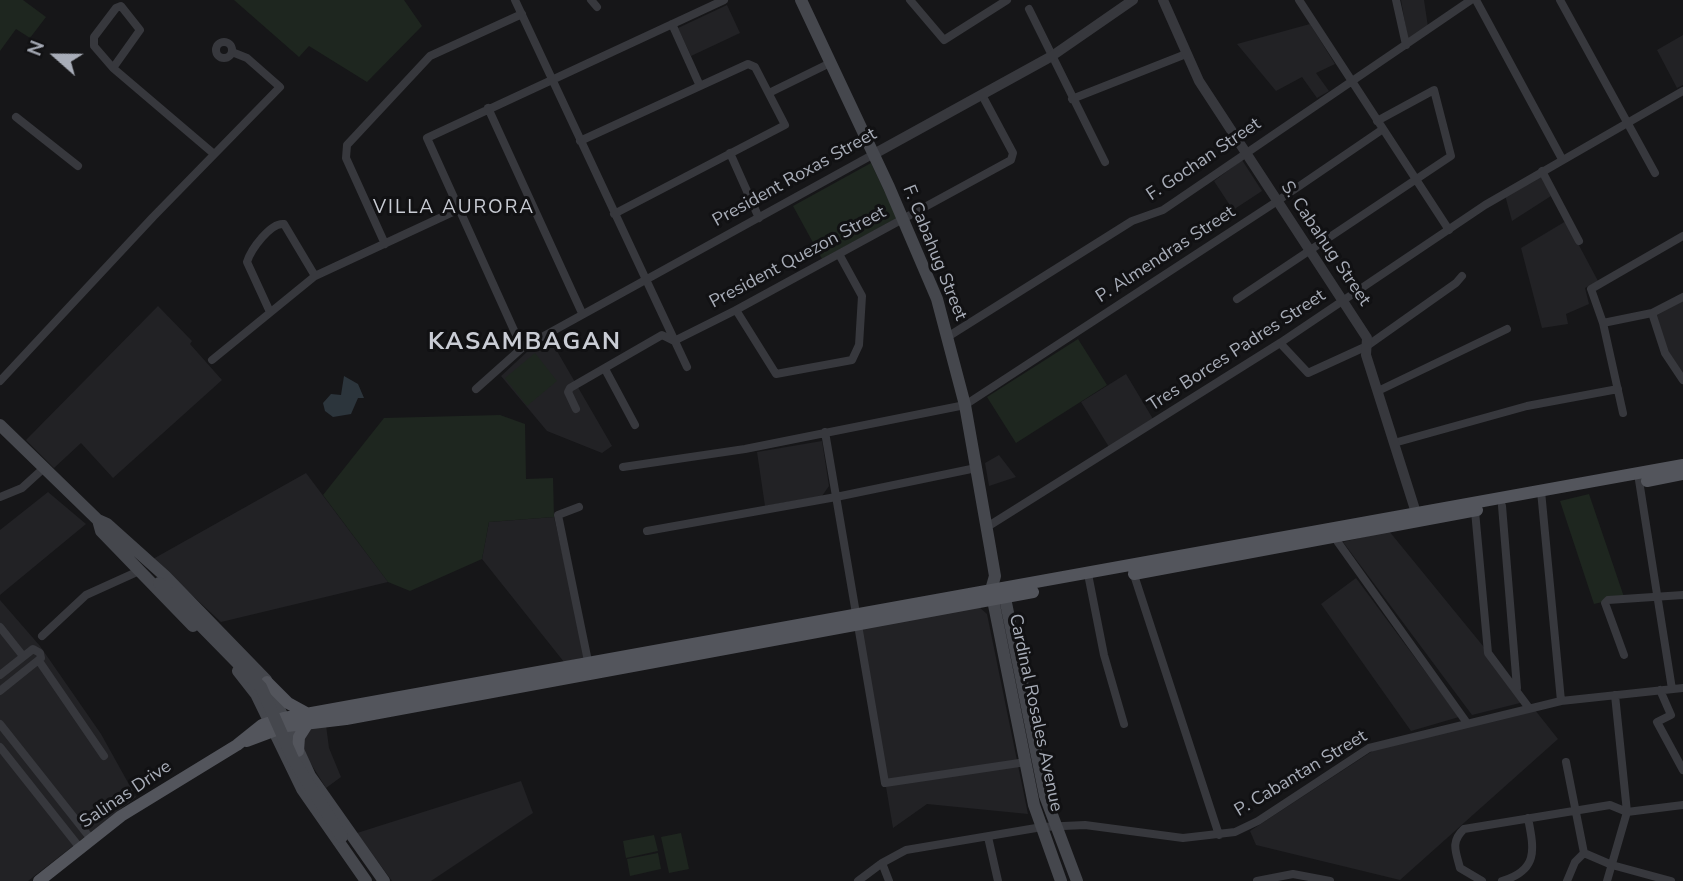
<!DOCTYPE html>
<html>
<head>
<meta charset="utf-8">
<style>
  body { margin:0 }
  #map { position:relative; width:1683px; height:881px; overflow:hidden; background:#161618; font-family:"Nunito Sans",sans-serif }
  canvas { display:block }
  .north { position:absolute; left:21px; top:21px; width:70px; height:70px; -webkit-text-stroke:5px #111113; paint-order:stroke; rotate:291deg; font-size:19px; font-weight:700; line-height:28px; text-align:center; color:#a8adb8 }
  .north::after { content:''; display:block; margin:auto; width:24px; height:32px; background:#a8adb8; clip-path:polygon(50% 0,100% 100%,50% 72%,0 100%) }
</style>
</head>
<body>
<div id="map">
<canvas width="1683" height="881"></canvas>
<div class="north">N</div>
</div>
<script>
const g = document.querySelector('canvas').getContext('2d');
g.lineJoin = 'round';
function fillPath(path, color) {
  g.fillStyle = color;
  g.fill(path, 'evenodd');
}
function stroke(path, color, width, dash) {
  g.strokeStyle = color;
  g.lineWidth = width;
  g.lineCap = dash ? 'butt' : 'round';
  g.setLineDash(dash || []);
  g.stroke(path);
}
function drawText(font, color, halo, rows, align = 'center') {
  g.font = font + ' "Nunito Sans",sans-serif';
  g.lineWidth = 6;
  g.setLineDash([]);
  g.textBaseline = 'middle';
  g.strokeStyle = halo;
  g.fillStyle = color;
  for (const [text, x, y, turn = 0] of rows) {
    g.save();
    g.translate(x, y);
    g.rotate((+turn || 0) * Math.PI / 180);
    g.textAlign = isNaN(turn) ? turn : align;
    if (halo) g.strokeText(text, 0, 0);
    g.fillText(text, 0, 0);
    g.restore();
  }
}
fillPath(new Path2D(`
  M1401,0H1424L1428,27L1408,40Z
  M727,5L740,33L691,56L678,28Z
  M1310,24L1335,64L1316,73L1329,91L1317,98L1302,77L1276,91L1237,44Z
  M1683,35V85L1677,88L1657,50Z
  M1242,160L1262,191L1233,210L1214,181Z
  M1542,175L1551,196L1512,221L1505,195Z
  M1566,221L1598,281L1585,288L1589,304L1566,314L1568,324L1542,328L1521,248Z
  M1683,300V375L1667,353L1655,314Z
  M158,306L192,341L190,344L222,380L113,478L81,443L54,468L26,440Z
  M550,339L612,446L602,453L547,431L501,376L528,351Z
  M1126,374L1153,419L1109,447L1081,402Z
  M822,441L829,486L822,496L765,506L757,452Z
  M999,455L1016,477L989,486L985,463Z
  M306,473L388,582L221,622L153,559Z
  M48,492L86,524L0,595V530Z
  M554,517L586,657L564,662L482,559L489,522Z
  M1389,531L1528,701L1472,715L1343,542Z
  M1356,578L1459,717L1411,731L1321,604Z
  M0,600L40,646L101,734L136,797L28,881H0Z
  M978,606L987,614L1028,814L927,804L893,828L859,628Z
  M1535,710L1558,739L1400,880L1256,845L1250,831L1374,750Z
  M326,725L329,748L341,777L326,788L303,751L302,740L309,728Z
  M521,781L533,813L431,881H392L357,833Z`), '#222225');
fillPath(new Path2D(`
  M0,0H23L46,17L30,38L16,29L0,51Z
  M234,0H404L422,26L367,82L309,46L299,57Z
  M871,163L897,218L822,259L793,206Z
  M1078,339L1107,385L1016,443L987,397Z
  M535,353L557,381L527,406L505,378Z
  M500,415L525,424L526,479L553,478L554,517L489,522L482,559L410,591L388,582L323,495L384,418Z
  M1589,494L1624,597L1594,604L1560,501Z
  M681,833L689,869L669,873L661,837Z
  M654,835L658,851L626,858L623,841Z
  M658,853L661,869L630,876L627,859Z`), '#1e261f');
fillPath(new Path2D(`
  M344,376L358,384L364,398H358L351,414L333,417L325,411L323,403L331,394L341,395Z`), '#2c353c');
stroke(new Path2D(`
  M515,0L687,367
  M591,0L597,7
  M910,0L944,40L1007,0
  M1299,0L1449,230
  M1396,0L1406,45
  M1476,0L1562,159
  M1560,0L1655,173
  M1029,9L1105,162
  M672,24L700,86
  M216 50a8 8 0 1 1 16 0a8 8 0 1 1-16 0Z
  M113,68L140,30L121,6L116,8L94,37V46L113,68L214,154
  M769,93L830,63
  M1072,99L1186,54
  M488,108L582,313
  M16,117L78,166
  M580,141L748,64L755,67L785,125L614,214
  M730,153L759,218
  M1542,171L1579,241
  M385,244L346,158L347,145L430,56L522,14
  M1237,299L1451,156L1434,90L1377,121
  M736,310L776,374L852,360L859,345L862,296L839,254
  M270,312L247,262C251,249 271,222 284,224L315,276
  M1652,313L1665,353L1683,380
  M1603,323L1652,313L1683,297
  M949,336L1132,221L1163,210L1471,0
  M1280,343L1308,373L1367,346L1456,283L1462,276
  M522,348L427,138L724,0
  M212,360L315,276L457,210
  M605,369L635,425
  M0,381L153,217L280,87L247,58L232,52
  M476,389L522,348L874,154
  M1378,391L1507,329
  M576,409L568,392L570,388L662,335L674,341L736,310L1011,160L1013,153L982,95
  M1623,413L1603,323L1591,289L1683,236
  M825,432L885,783L1026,762
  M1394,443L1527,406L1618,389
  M623,467L745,449L965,405L1276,202L1383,129
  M1638,474L1672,689
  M1541,491L1561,701
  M0,497L22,488L45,467
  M1502,506L1517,688
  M579,507L558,515L589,666
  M1475,511L1488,653L1529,708
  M987,527L1280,343L1485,205L1683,91
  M647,531L836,497L976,468
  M1332,534L1467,723
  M1133,572L1219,835
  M1088,574L1104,655L1124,724
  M0,627L23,656
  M42,636L86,595L139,571
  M1624,655L1605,603L1608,600L1683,595
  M39,661L104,756
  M0,675L33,649L40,653L41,658L0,691
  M1660,690L1671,715L1657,722L1683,770
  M0,724L91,839
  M0,747L80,848
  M1566,762L1584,853
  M988,837L998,881
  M1584,853L1612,865L1671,881
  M882,863L889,881
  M858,881L882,863L906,850L1042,827L1085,825L1183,838L1235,832L1258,821L1369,748L1561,701L1683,688
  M1257,881L1293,874L1330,881
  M1482,881L1460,868C1456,852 1450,842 1464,829L1610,805L1627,812L1683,805
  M1502,881C1539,870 1534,849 1528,818
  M1567,881L1575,862L1584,853
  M1607,881L1627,812L1615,695`), '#37383d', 8);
stroke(new Path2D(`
  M1163,0L1199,81L1367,338L1366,355L1418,519
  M874,154L1052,56L1133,0`), '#37383d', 10);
stroke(new Path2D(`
  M801,0L889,187L937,299L965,405L990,547L995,576L991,590L1034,805L1061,881
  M0,425L103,525
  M98,520L107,524L165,576L266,680L310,776L384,881
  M98,520L101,531L193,626
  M1003,588L1045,796L1077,881
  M238,671L256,694L302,789L366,881`), '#45474d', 12);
stroke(new Path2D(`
  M1647,481L1683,474
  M1134,574L1477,510
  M267,682L288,703L308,714
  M247,741L287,726L346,719L1033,592
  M298,751L299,737L308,723
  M39,881L121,816L237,745L262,725L284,718L1683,465`), '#53555c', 12);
stroke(new Path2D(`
  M159,583L261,687L293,759L342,837`), '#45474d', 12);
drawText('18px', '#a8adb8', '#111113', [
  ["F. Gochan Street",1204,160,-34],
  ["President Roxas Street",795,178,-29],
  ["S. Cabahug Street",1325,244,56],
  ["F. Cabahug Street",934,253,68],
  ["P. Almendras Street",1166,255,-33],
  ["President Quezon Street",798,258,-28],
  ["Tres Borces Padres Street",1237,351,-33],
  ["Cardinal Rosales Avenue",1035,713,78],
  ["P. Cabantan Street",1301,774,-31],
  ["Salinas Drive",126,795,-34]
]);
g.letterSpacing = '2px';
drawText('19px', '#c9ccd4', '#111113', [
  ["VILLA AURORA",454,208]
]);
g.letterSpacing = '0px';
g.letterSpacing = '2px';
drawText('bold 24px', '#c9ccd4', '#111113', [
  ["KASAMBAGAN",525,343]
]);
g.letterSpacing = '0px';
</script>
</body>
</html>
